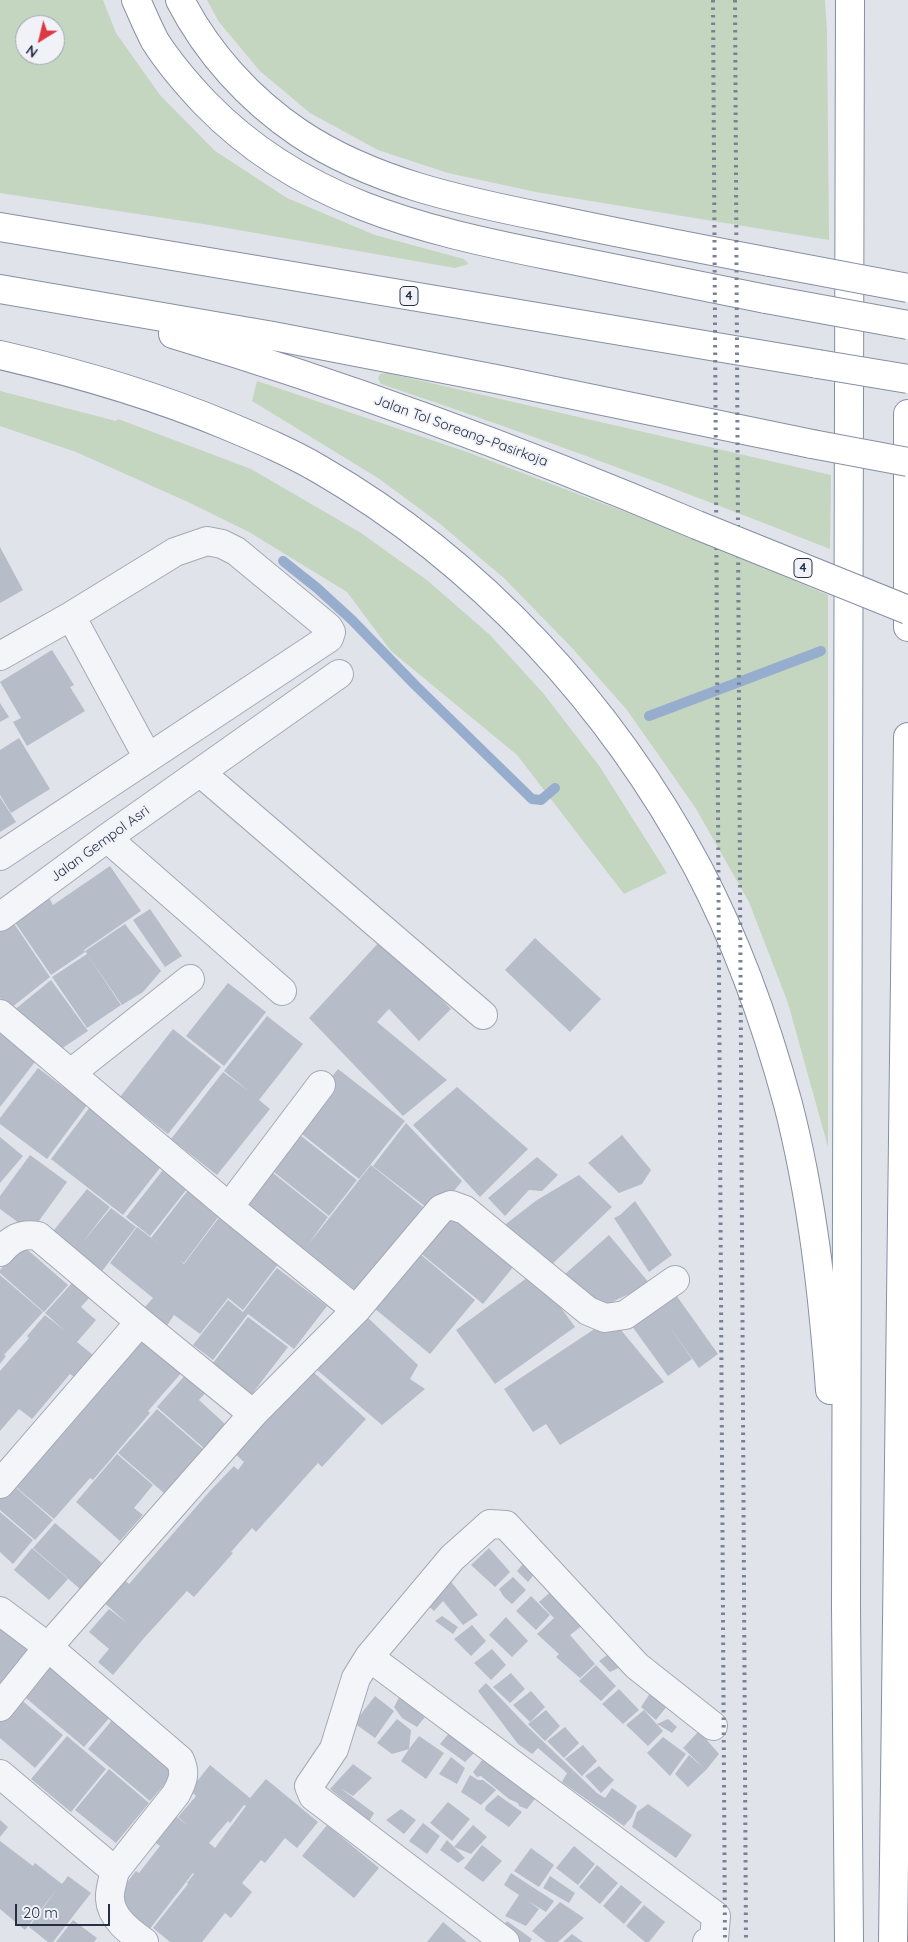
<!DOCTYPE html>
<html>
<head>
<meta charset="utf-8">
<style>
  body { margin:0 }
  #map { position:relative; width:908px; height:1942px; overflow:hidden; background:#e0e3ea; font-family:Quicksand,sans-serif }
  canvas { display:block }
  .north { position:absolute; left:15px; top:15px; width:50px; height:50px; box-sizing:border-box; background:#f0f2f8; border:1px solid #a0a4b0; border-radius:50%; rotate:216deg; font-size:14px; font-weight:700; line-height:20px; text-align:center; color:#272f44 }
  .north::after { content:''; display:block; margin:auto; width:18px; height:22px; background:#dc3944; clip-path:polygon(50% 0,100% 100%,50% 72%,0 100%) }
  .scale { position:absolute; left:15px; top:1904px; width:95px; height:22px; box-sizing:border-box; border:2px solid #272f44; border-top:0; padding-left:6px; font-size:15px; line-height:18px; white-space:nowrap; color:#272f44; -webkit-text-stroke:4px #f0f2f8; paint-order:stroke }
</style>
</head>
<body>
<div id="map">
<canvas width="908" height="1942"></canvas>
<div class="north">N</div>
<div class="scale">20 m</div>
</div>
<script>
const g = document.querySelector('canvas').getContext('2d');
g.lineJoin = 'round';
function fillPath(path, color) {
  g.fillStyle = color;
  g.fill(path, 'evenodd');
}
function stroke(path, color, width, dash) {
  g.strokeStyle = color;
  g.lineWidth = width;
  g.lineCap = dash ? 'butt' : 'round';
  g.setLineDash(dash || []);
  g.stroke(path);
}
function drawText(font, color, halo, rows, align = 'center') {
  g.font = font + ' Quicksand,sans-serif';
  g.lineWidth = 4;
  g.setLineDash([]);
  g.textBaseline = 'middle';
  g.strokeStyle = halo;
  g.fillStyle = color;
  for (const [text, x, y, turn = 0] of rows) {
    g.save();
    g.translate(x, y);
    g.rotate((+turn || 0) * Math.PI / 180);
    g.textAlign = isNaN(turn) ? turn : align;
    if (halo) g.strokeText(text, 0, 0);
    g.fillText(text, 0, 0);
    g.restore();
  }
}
fillPath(new Path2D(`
  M0,0H103L116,33L160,95L215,151L287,198L375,235L464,259L469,264L455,268L210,225L0,193ZM25,25H55V55H25Z
  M207,0H825L827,32L829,240L536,192L448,173L378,150L310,113L260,71L219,22Z
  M387,373L831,475L830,549C681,490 533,435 381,384L378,378L380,374Z
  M257,381L467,452L694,538L828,595V1147L788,1003L749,902L695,807L627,710L573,649L505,579L439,523L378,478L252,401Z
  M0,391L116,421L118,419L251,469L361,533L428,581L490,635L543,693L600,767L667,873L624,894L517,755L391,651L347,592L249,532L188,502L76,452L0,426Z`), '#c4d5c0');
stroke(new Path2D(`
  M283,561L317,588L352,620L415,685L532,799L541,800L555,788
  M649,716L821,651`), '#97adce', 10);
fillPath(new Path2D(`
  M0,547L23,590L0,603Z
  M52,650L74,685L70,687L85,711L27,746L13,722L21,718L0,682Z
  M0,703L9,717L0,722Z
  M19,738L50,789L11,813L0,795V750Z
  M0,797L16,822L0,832Z
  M110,866L141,911L84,950L85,952L51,975L14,921L49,898L53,905Z
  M150,909L182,956L165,967L133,920Z
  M13,922L50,977L11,1008L0,998V930Z
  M125,924L161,971L143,992L122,1005L85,951Z
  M535,938L601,999L570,1032L505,970Z
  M382,939L451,1009L419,1041L389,1009L377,1022L447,1080L403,1116L309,1018Z
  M87,954L121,1005L87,1028L52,977Z
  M51,980L88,1031L61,1049L13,1011Z
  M228,983L266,1012L224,1066L186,1036Z
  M267,1016L303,1044L259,1100L270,1109L217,1175L171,1139L223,1072L250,1092L224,1071Z
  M0,1028L38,1058L0,1107Z
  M173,1029L221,1067L168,1134L120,1097Z
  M38,1068L87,1105L47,1159L0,1124V1118Z
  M338,1069L405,1121L359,1179L293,1127Z
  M457,1087L528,1149L480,1197L413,1125Z
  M90,1107L163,1164L123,1215L51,1159Z
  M406,1123L462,1181L435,1214L373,1166Z
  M291,1128L357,1180L329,1216L264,1164Z
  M622,1135L651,1170L642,1184L619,1193L588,1163Z
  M0,1137L23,1156L0,1183Z
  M30,1155L67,1182L31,1232L0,1209V1196Z
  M537,1157L558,1175L542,1191L529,1190L505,1216L488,1198Z
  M263,1165L328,1217L307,1246L371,1165L423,1207L408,1226L417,1234L363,1296L239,1197Z
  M166,1166L190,1185L150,1236L126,1217Z
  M579,1175L612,1207L547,1269L502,1227L537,1200Z
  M192,1185L222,1212L184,1263L180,1261L184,1264L221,1215L282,1259L243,1310L228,1298L200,1334L174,1315L166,1327L143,1309L153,1298L110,1263L137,1227L172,1254L151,1238Z
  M87,1189L110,1207L82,1243L111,1208L136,1227L99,1275L50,1235Z
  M635,1201L672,1255L649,1272L614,1218L620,1215Z
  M453,1209L518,1261L483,1304L418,1251Z
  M609,1235L650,1284L593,1311L565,1274Z
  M22,1245L68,1285L44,1312L0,1273V1270Z
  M414,1249L475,1300L430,1354L369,1304Z
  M277,1268L327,1306L294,1349L248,1314L213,1360L193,1345L228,1300L243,1312Z
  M535,1272L575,1327L495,1384L456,1330Z
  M0,1275L43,1312L4,1355L6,1356L0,1364Z
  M72,1283L89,1298L81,1307L96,1320L77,1342L93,1355L74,1377L70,1374L32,1419L19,1409L0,1431V1371L29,1338L27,1336L45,1315L65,1331L45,1313Z
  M676,1295L718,1354L699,1368L667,1323L692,1359L668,1376L629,1322Z
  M248,1317L288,1347L252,1394L213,1363Z
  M367,1317L418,1365L410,1379L425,1389L382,1425L316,1369Z
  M611,1318L664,1382L560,1445L546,1424L533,1432L504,1389Z
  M135,1332L183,1371L148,1411L150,1413L93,1480L90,1478L54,1519L16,1487L51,1444L52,1445L73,1422L63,1413Z
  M312,1371L366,1419L322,1467L318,1463L256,1532L252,1528L231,1552L233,1553L194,1597L187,1591L144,1638L113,1675L98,1662L109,1649L89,1632L109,1609L127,1623L100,1599L120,1576L129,1584L210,1491L234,1466L238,1470L244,1462L230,1449Z
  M188,1372L208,1390L199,1400L225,1424L205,1449L157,1407Z
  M157,1409L203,1449L165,1494L118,1453Z
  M117,1454L153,1485L134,1508L143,1515L120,1541L76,1502Z
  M6,1479L53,1520L35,1540L0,1510V1486Z
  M0,1512L33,1540L13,1564L0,1552Z
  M55,1523L102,1563L80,1589L33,1548Z
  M32,1548L68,1579L49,1600L14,1570Z
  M489,1548L510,1572L495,1587L471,1565Z
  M528,1558L540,1567L528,1582L517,1571Z
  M513,1577L526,1590L512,1604L504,1597L499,1589Z
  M448,1578L478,1615L463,1625L443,1601L434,1611L421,1599Z
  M557,1586L588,1621L570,1635L595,1664L580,1678L556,1657L559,1654L537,1634L554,1618L539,1602Z
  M531,1596L550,1615L536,1630L516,1611Z
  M442,1616L458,1627L453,1634L435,1621Z
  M506,1617L528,1641L512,1657L489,1635Z
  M472,1625L486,1641L471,1656L454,1639Z
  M0,1629L35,1655L0,1693Z
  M492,1649L506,1665L491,1680L474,1663Z
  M614,1650L625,1665L610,1672L599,1661Z
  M45,1663L110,1717L84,1747L20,1693Z
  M596,1665L616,1686L601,1701L579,1681Z
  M511,1673L525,1689L510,1703L493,1687Z
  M486,1683L526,1725L597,1793L605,1798L612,1788L637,1806L632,1817L624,1826L562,1782L567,1773L538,1748L532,1754L518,1744L478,1691Z
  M619,1689L639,1710L623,1724L602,1704Z
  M653,1689L671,1701L656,1720L641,1707Z
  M531,1691L545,1707L530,1722L513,1705Z
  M401,1694L429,1712L417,1727L402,1718L394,1707Z
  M375,1696L394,1711L375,1738L354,1723Z
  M19,1698L63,1735L35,1768L0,1738V1720Z
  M546,1710L560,1726L545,1741L528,1724Z
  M644,1710L663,1731L648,1746L626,1725Z
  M113,1719L176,1771L150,1801L88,1749Z
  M397,1719L411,1730L409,1749L419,1736L444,1753L426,1779L401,1761L409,1749L392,1754L377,1743Z
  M668,1719L677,1727L672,1733L657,1724Z
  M454,1727L478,1749L465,1762L440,1744Z
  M565,1727L579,1743L564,1758L547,1741Z
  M699,1731L719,1754L706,1770L683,1748Z
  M67,1736L106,1769L71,1812L31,1779Z
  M663,1737L686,1754L670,1776L647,1753Z
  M583,1745L597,1761L582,1776L565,1759Z
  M486,1755L537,1796L527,1809L519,1806L518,1803L509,1799L481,1776L477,1777L473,1772Z
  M689,1755L706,1770L688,1787L675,1774Z
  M451,1757L465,1768L457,1784L439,1774Z
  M353,1764L372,1778L353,1796L340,1788L374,1813L367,1825L341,1809L346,1802L330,1789Z
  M210,1765L250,1798L266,1779L318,1822L297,1848L285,1838L265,1863L261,1860L242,1883L252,1892L231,1918L225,1913L202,1942H170L153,1928L188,1884L187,1883L194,1874L193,1873L149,1930L113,1900L136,1871L139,1873L160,1846L153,1841L174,1815L189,1826L178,1817L196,1796L190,1790ZM244,1805L246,1806L215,1848L209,1843L228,1821L230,1823Z
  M599,1766L614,1780L601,1793L585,1776Z
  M109,1769L149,1803L116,1843L75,1810Z
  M470,1775L478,1780H483L496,1790L481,1805L461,1792Z
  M498,1795L522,1812L509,1827L485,1810L486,1806Z
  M448,1802L470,1819L452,1841L430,1823Z
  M648,1804L692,1835L676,1858L632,1827L637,1812Z
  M401,1809L416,1820L404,1834L386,1820Z
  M0,1820L8,1827L0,1837Z
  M423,1823L440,1836L427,1854L409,1841Z
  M327,1825L379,1868L354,1898L302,1856Z
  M473,1825L487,1837L471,1854L454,1847L465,1858L458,1863L440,1850L447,1840L454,1847Z
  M0,1841L33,1866L35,1863L62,1884L68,1876L91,1893L53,1942H48L29,1927L57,1889L25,1930L0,1909Z
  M482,1845L502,1861L483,1882L464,1868Z
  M574,1846L595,1864L578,1885L556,1868Z
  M531,1848L554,1865L539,1887L514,1871Z
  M597,1865L618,1883L600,1904L579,1887Z
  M511,1873L554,1901L546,1912L528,1901L539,1909L526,1926L505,1916L519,1895L504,1885Z
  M550,1876L575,1893L569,1903L543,1888Z
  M621,1885L642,1902L624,1924L603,1906Z
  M560,1902L584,1918L558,1942H546L532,1931Z
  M644,1905L665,1922L649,1942H645L626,1926Z
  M73,1920L97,1938L94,1942H56Z
  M507,1921L532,1939L530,1942H514L499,1931Z
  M443,1922L467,1942H427Z
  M572,1934L583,1942H563Z`), '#b7bcc9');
const minor = new Path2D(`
  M71,616L148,758
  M0,656L71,616L175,552L207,541L222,544L236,551L328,627L331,632L329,638L0,856
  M201,773L483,1015
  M107,838L282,991
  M0,917L107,838L339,674
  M0,1014L229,1207L356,1310
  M71,1073L190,979
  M229,1207L321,1085
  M0,1252C11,1239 21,1233 38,1236L140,1322L253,1414
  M0,1484L140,1322
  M0,1611L48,1647L180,1760C186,1773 183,1781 176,1794L115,1871
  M369,1657L716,1916L714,1939L707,1942
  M0,1707L48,1647L253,1414L356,1310L441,1209L451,1205L465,1210L588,1311L605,1318L625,1315L675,1280
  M0,1774L115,1871C113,1880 109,1891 110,1899C111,1918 130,1932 144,1942
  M505,1942L313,1796L309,1786L334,1749L356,1678L369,1657L452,1558L490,1524L506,1525L637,1666L713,1726`);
const highway = new Path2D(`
  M136,0C142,13 148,28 155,41C169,63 187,84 205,103C300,201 418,229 547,255C620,270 693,284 766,299
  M180,0C207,53 250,100 299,133C372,182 463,201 548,218C622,234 696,248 770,262
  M0,227L818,364
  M0,289L273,336L501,380L812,444
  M173,334C351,387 525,452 697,525
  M0,355C78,373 154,395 228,426C259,439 290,452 319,469C480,562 611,705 698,868C737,942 766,1023 788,1104C812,1197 823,1295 830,1390
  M908,414V627
  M849,1942L846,1606L850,0
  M893,1942L908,737`);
stroke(minor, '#a5a9b5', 30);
stroke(highway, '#868fa3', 30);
stroke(minor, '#f3f5f8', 28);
stroke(highway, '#fff', 28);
stroke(new Path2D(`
  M713,0L725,1942
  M735,0L746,1942`), '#788196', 4, [2.5, 5]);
const highwayBridge = new Path2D(`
  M770,262L908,288
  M766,299L908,325
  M818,364L908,379
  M812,444L908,462
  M697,525L908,610`);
stroke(highwayBridge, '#868fa3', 30, []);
stroke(highwayBridge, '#fff', 28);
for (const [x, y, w] of [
  [409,296,18],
  [803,568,18]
]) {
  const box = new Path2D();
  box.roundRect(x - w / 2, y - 9.5, w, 19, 4);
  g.fillStyle = '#f0f2f8';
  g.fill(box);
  stroke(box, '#272f44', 1);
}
drawText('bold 12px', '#272f44', null, [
  ["4",409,296],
  ["4",803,568]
]);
drawText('14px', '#272f44', '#f0f2f8', [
  ["Jalan Tol Soreang–Pasirkoja",461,431,20],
  ["Jalan Gempol Asri",100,844,-36]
]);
</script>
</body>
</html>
